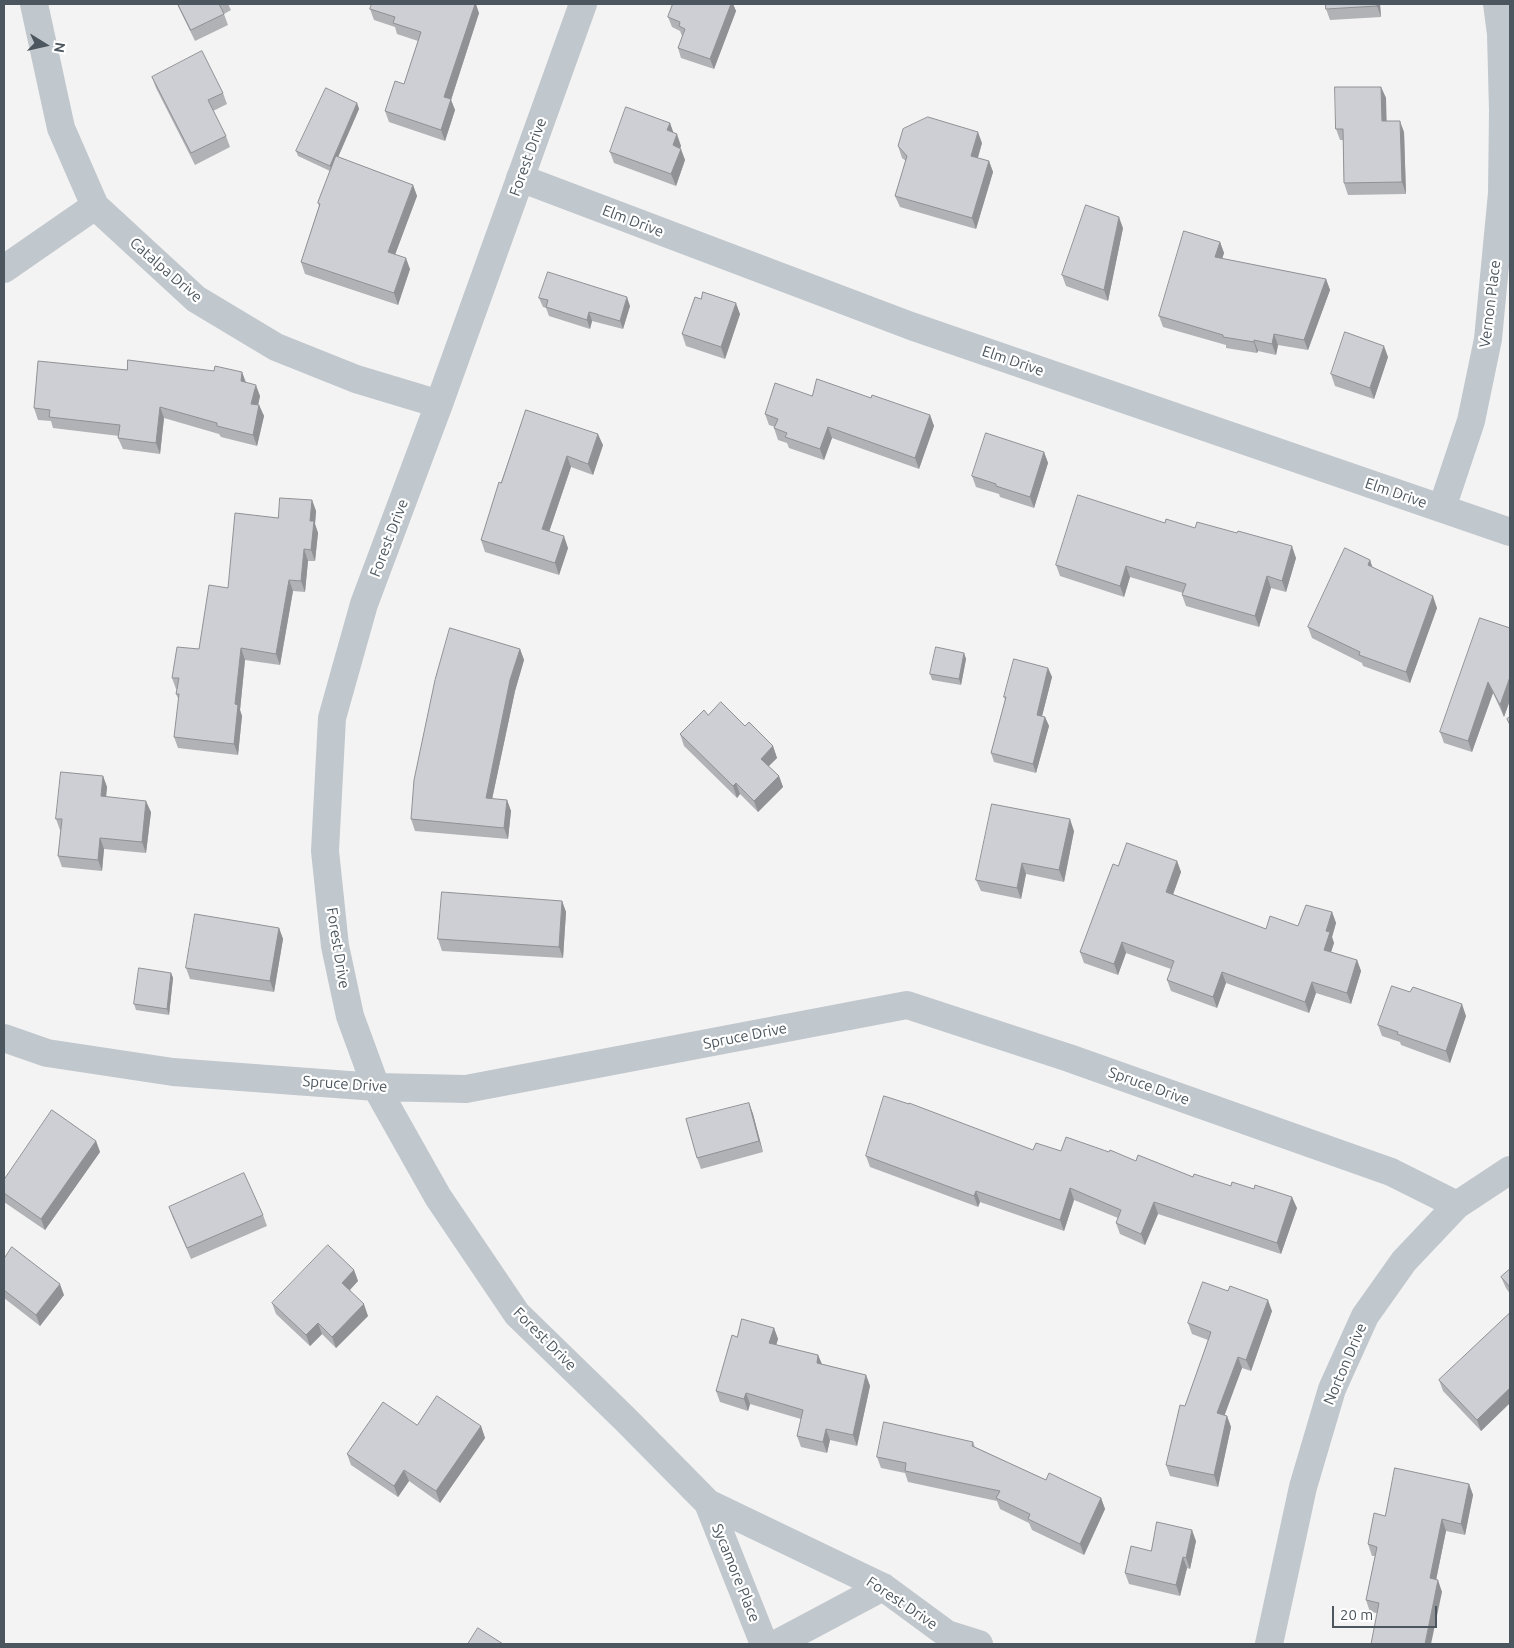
<!DOCTYPE html>
<html>
<head>
<meta charset="utf-8">
<style>
  body { margin:0 }
  #map { position:relative; width:1514px; height:1648px; overflow:hidden; background:#f4f3f3; font-family:Ubuntu,sans-serif }
  canvas { display:block }
  .frame { position:absolute; inset:0; border:5px solid #4c565e; pointer-events:none }
  .north { position:absolute; left:20px; top:20px; width:50px; height:50px; -webkit-text-stroke:4px #fff; paint-order:stroke; rotate:100deg; font-size:14px; font-weight:700; line-height:20px; text-align:center; color:#4c565e }
  .north::after { content:''; display:block; margin:auto; width:18px; height:22px; background:#4c565e; clip-path:polygon(50% 0,100% 100%,50% 72%,0 100%) }
  .scale { position:absolute; left:1332px; top:1606px; width:105px; height:22px; box-sizing:border-box; border:2px solid #4c565e; border-top:0; padding-left:6px; font-size:15px; line-height:18px; white-space:nowrap; color:#4c565e; -webkit-text-stroke:4px #fff; paint-order:stroke }
</style>
</head>
<body>
<div id="map">
<canvas width="1514" height="1648"></canvas>
<div class="frame"></div>
<div class="north">N</div>
<div class="scale">20 m</div>
</div>
<script>
const g = document.querySelector('canvas').getContext('2d');
g.lineJoin = 'round';
function stroke(path, color, width, dash) {
  g.strokeStyle = color;
  g.lineWidth = width;
  g.lineCap = dash ? 'butt' : 'round';
  g.setLineDash(dash || []);
  g.stroke(path);
}
function fillPath(path, color) {
  g.fillStyle = color;
  g.fill(path, 'evenodd');
}
function drawText(font, color, halo, rows, align = 'center') {
  g.font = font + ' Ubuntu,sans-serif';
  g.lineWidth = 4.5;
  g.setLineDash([]);
  g.textBaseline = 'middle';
  g.strokeStyle = halo;
  g.fillStyle = color;
  for (const [text, x, y, turn = 0] of rows) {
    g.save();
    g.translate(x, y);
    g.rotate((+turn || 0) * Math.PI / 180);
    g.textAlign = isNaN(turn) ? turn : align;
    if (halo) g.strokeText(text, 0, 0);
    g.fillText(text, 0, 0);
    g.restore();
  }
}
stroke(new Path2D(`
  M34,4L61,128L95,206L196,299L276,347L356,379L439,404
  M583,4L439,404L364,604L332,718L325,851L335,946L350,1016L376,1087L438,1197L517,1314L625,1419L708,1503L883,1587L947,1634L979,1644
  M520,178L911,326L1510,532
  M4,269L95,206
  M1442,508L1471,421L1488,339L1502,193L1503,111L1501,34L1497,4
  M4,1038L47,1053L173,1072L376,1087L466,1089L907,1005L1069,1058L1391,1172L1457,1205
  M708,1503L764,1644
  M776,1644L883,1587
  M1269,1644L1303,1487L1332,1389L1365,1316L1404,1261L1457,1205L1510,1170`), '#c0c7cd', 28);
fillPath(new Path2D(`
  M177,4H228L231,10L224,14L228,25L195,41Z
  M673,4H733L736,11L714,69L681,58L678,48L682,36L680,31L672,27L668,17Z
  M1380,4L1381,17L1330,20L1326,9Z
  M370,9L479,13L451,100L455,110L445,141L389,122L385,111L404,84L418,41L397,34L395,27L374,20Z
  M152,77L223,93L227,104L213,111L226,136L230,147L195,165L156,88Z
  M1381,87L1386,98V121L1404,132L1406,194L1348,195L1344,183L1343,140H1340L1336,129Z
  M357,103L359,109L338,157L413,185L417,196L395,254L410,269L398,305L305,274L301,262L319,206L318,203L330,171L298,156L296,151Z
  M670,123L673,133L681,146L680,148L685,160L676,186L614,163L610,152Z
  M982,143L978,158L989,161L993,172L976,229L900,207L895,196L906,161L902,158L898,146Z
  M1123,228L1108,301L1066,286L1062,275Z
  M1220,242L1224,253L1222,259L1326,279L1330,290L1308,350L1278,345L1276,355L1258,351L1257,353L1226,348V345L1163,327L1159,316Z
  M539,298L630,306L623,329L592,321L590,329L549,316L546,308L543,307Z
  M701,299L740,314L725,359L686,346L682,334Z
  M1388,357L1374,399L1335,386L1331,374Z
  M127,370L242,372L246,382L260,396L258,405H259L264,416L257,446L221,437L219,434L164,418L160,454L123,449L118,438L119,436L53,428L51,421L38,420L34,408Z
  M812,396L871,398L930,415L934,426L919,469L832,438L824,460L789,448L787,443L778,440L774,428L775,427L769,425L765,414Z
  M526,410L603,445L593,475L571,467L549,532L568,548L559,575L485,552L481,540Z
  M1044,452L1048,463L1034,508L1000,497L999,494L976,487L972,476Z
  M312,500L316,511L315,524L318,533L315,561H308L305,592L293,591L280,665L245,660L240,710L242,716L238,755L178,748L174,737L179,700L176,694L177,689H176L172,678L199,649L228,588L278,518Z
  M1165,523L1296,558L1286,592L1271,588L1259,627L1186,606L1182,595L1183,593L1130,577L1124,597L1060,576L1056,565Z
  M1370,560L1372,567L1437,608L1410,683L1363,666L1362,663L1312,638L1308,627Z
  M1510,628V700L1504,717L1493,693L1472,752L1444,743L1440,732Z
  M520,649L524,660L515,691L492,799L507,800L511,811L508,839L415,831L411,819Z
  M964,653L966,659L961,685L932,680L930,674Z
  M1048,668L1052,677L1042,716L1045,717L1049,726L1036,773L994,762L991,753L1005,700L1004,697Z
  M708,715L745,726L773,746L777,758L768,766L779,776L783,787L758,812L740,794L737,798L684,746L680,734Z
  M103,776L107,787L106,797L151,812L146,853L104,849L102,871L62,867L58,856L61,830H60L56,819Z
  M1074,831L1064,882L1026,874L1021,899L981,891L976,880Z
  M1177,861L1181,872L1173,894L1266,929L1298,926L1332,912L1336,923L1332,937L1334,943L1331,952L1357,960L1361,971L1351,1004L1316,993L1309,1013L1226,983L1217,1008L1171,991L1167,980L1171,969L1126,953L1118,975L1084,963L1080,952L1118,866Z
  M562,901L566,912L563,958L442,951L438,939Z
  M279,928L283,939L274,992L190,979L186,968Z
  M171,973L173,978L169,1015L136,1010L134,1004Z
  M1466,1016L1450,1063L1401,1045L1400,1042L1382,1036L1378,1025Z
  M749,1103L753,1114L763,1152L701,1169L697,1158Z
  M96,1141L100,1152L45,1230L4,1202V1180Z
  M1033,1150L1061,1151L1136,1161L1297,1208L1281,1254L1158,1214L1145,1245L1120,1234L1116,1223L1118,1218L1074,1200L1064,1231L980,1202L978,1207L870,1167L866,1156Z
  M169,1207L263,1215L267,1226L191,1259L173,1218Z
  M4,1259L64,1295L40,1326L4,1298Z
  M1510,1269V1294L1506,1288L1501,1277Z
  M354,1270L358,1281L350,1290L368,1316L336,1348L322,1334L310,1346L276,1314L272,1303Z
  M1272,1311L1251,1371L1242,1368L1224,1415L1227,1416L1231,1427L1218,1487L1170,1476L1166,1465L1208,1340L1192,1334L1188,1323Z
  M1510,1313V1403L1481,1431L1443,1391L1439,1380Z
  M774,1328L778,1339L776,1345L818,1355L822,1364L866,1375L870,1386L857,1446L830,1440L827,1453L801,1447L797,1436L801,1419L750,1404L748,1411L720,1402L716,1391L737,1337Z
  M417,1425L481,1426L485,1438L440,1503L409,1481L398,1497L351,1465L347,1454Z
  M973,1442L975,1447L1046,1480L1101,1498L1105,1509L1084,1555L1032,1530L1029,1523L1000,1509L997,1501L908,1482L905,1473L881,1468L877,1457Z
  M1469,1484L1473,1495L1465,1535L1446,1531L1436,1580L1442,1592L1377,1613L1370,1612L1366,1600L1375,1556H1372L1368,1544L1385,1516Z
  M1196,1541L1190,1569L1187,1568L1180,1596L1129,1584L1125,1573L1151,1551Z`), '#b0b2b6');
fillPath(new Path2D(`
  M475,4H476L479,13L451,100L455,110L445,141L441,130L444,97Z
  M731,4H733L736,11L714,69L710,59Z
  M1377,4H1380L1381,17L1377,6Z
  M1381,87L1386,98L1387,133L1382,121Z
  M357,103L359,109L332,171L330,166Z
  M1400,121L1404,132L1406,194L1402,182Z
  M670,123L674,134L667,130Z
  M978,132L982,143L975,167L971,156Z
  M677,134L681,146L677,157L673,145Z
  M681,149L685,160L676,186L671,174Z
  M989,161L993,172L976,229L972,218Z
  M413,185L417,196L392,263L388,252Z
  M1119,217L1123,228L1108,301L1104,290Z
  M1220,242L1224,253L1219,268L1215,257Z
  M406,258L410,269L398,305L394,293Z
  M1326,279L1330,290L1308,350L1304,340Z
  M627,297L630,306L623,329L620,321Z
  M736,303L740,314L725,359L721,347Z
  M589,312L592,321L590,329L587,320Z
  M1274,334L1278,345L1276,355L1272,344Z
  M1254,340L1258,351L1257,353L1254,342Z
  M1384,346L1388,357L1374,399L1370,388Z
  M242,372L246,384L241,381Z
  M256,385L260,396L256,415L251,404Z
  M259,405L264,416L257,446L253,435Z
  M160,407L164,418L160,454L156,443Z
  M930,415L934,426L919,469L915,458Z
  M828,427L832,438L824,460L820,449Z
  M598,434L603,445L593,475L588,464Z
  M1044,452L1048,463L1034,508L1030,497Z
  M567,456L571,467L546,541L542,529Z
  M312,500L316,511L315,524L318,533L315,561L311,550L310,521Z
  M564,536L568,548L559,575L555,563Z
  M1292,546L1296,558L1286,592L1282,581Z
  M304,549L308,561L305,592L301,581Z
  M1370,560L1374,572L1368,565Z
  M1126,566L1130,577L1124,597L1120,586Z
  M1267,576L1271,588L1259,627L1255,616Z
  M289,580L293,591L280,665L276,654Z
  M1433,596L1437,608L1410,683L1406,672Z
  M241,648L245,660L240,710L242,716L238,755L234,744L235,704Z
  M520,649L524,660L515,691L490,809L486,798L510,680Z
  M964,653L966,659L961,685L959,679Z
  M1048,668L1052,677L1040,724L1037,715Z
  M1510,677V700L1504,717L1500,705Z
  M1488,682L1493,693L1472,752L1468,741Z
  M1045,717L1049,726L1036,773L1033,764Z
  M773,746L777,758L765,770L761,759Z
  M103,776L107,787L105,807L101,796Z
  M779,776L783,787L758,812L754,801Z
  M736,783L740,794L737,798L733,786Z
  M507,800L511,811L508,839L504,828Z
  M146,801L151,812L146,853L142,842Z
  M1070,819L1074,831L1064,882L1059,870Z
  M100,838L104,849L102,871L98,860Z
  M1177,861L1181,872L1170,903L1166,892Z
  M1022,863L1026,874L1021,899L1017,888Z
  M562,901L566,912L563,958L559,947Z
  M1332,912L1336,923L1332,937L1334,943L1328,961L1324,950L1326,931Z
  M279,928L283,939L274,992L270,981Z
  M1122,942L1126,953L1118,975L1114,964Z
  M1357,960L1361,971L1351,1004L1347,993Z
  M1222,972L1226,983L1217,1008L1213,997Z
  M171,973L173,978L169,1015L167,1009Z
  M1312,982L1316,993L1309,1013L1305,1002Z
  M1462,1004L1466,1016L1450,1063L1446,1051Z
  M749,1103L753,1114L763,1152L759,1141Z
  M96,1141L100,1152L45,1230L41,1219Z
  M1070,1188L1074,1200L1064,1231L1060,1220Z
  M976,1191L980,1202L978,1207L974,1196Z
  M1292,1197L1297,1208L1281,1254L1277,1243Z
  M1154,1202L1158,1214L1145,1245L1141,1234Z
  M354,1270L358,1281L346,1294L342,1283Z
  M60,1284L64,1295L40,1326L36,1315Z
  M1268,1300L1272,1311L1251,1371L1246,1360Z
  M364,1304L368,1316L336,1348L332,1337Z
  M318,1323L322,1334L310,1346L306,1335Z
  M774,1328L778,1339L773,1355L769,1343Z
  M818,1355L823,1367L817,1363Z
  M1238,1357L1242,1368L1221,1425L1217,1413Z
  M866,1375L870,1386L857,1446L853,1435Z
  M1510,1388V1403L1481,1431L1477,1420Z
  M746,1393L750,1404L748,1411L744,1399Z
  M1227,1416L1231,1427L1218,1487L1214,1475Z
  M481,1426L485,1438L440,1503L436,1491Z
  M826,1429L830,1440L827,1453L823,1442Z
  M404,1470L409,1481L398,1497L394,1486Z
  M1469,1484L1473,1495L1465,1535L1461,1524Z
  M1101,1498L1105,1509L1084,1555L1080,1544Z
  M1442,1519L1446,1531L1434,1590L1430,1578Z
  M1192,1530L1196,1541L1190,1569L1186,1558Z
  M1183,1557L1187,1568L1180,1596L1176,1585Z
  M1438,1580L1442,1592L1431,1644H1425Z`), '#909194');
const building = new Path2D(`
  M178,4H219L224,14L191,30Z
  M372,4H475L444,97L451,99L441,130L385,111L395,81L404,84L421,32L393,23L395,17L370,9Z
  M673,4H731L710,59L678,48L685,29L679,26L680,22L668,17Z
  M1326,4H1377V6L1326,9Z
  M202,51L223,93L208,100L226,136L191,153L152,77Z
  M1335,87H1381L1382,121H1400L1402,182L1344,183L1343,129H1336Z
  M326,88L357,103L330,166L296,151Z
  M626,107L670,123L667,130L677,134L673,145L681,149L671,174L610,152Z
  M928,117L978,132L971,156L989,161L972,218L895,196L907,156L898,146L903,129Z
  M336,156L413,185L388,252L406,258L394,293L301,262L320,204L318,203Z
  M1086,205L1119,217L1104,290L1062,275Z
  M1184,231L1220,242L1215,257L1326,279L1304,340L1274,334L1272,344L1254,340V342L1223,337V335L1159,316Z
  M548,272L627,297L620,321L589,312L587,320L546,307L548,300L539,298Z
  M703,292L736,303L721,347L682,334L695,297L701,299Z
  M1345,332L1384,346L1370,388L1331,374Z
  M128,360L214,371L215,366L242,372L241,381L256,385L251,404L259,405L253,435L217,426V423L160,407L156,443L118,438L120,425L49,417L50,410L34,408L38,361L127,370Z
  M817,379L871,398L872,395L930,415L915,458L828,427L820,449L785,437L787,433L774,428L778,419L765,414L775,383L812,396Z
  M526,410L598,434L588,464L567,456L542,529L564,536L555,563L481,540L499,482L501,483Z
  M986,433L1044,452L1030,497L996,486V484L972,476Z
  M1078,495L1165,523L1166,519L1195,528L1197,522L1237,533L1238,531L1292,546L1282,581L1267,576L1255,616L1182,595L1186,584L1126,566L1120,586L1056,565Z
  M280,498L312,500L310,521H314L311,550L304,549L301,581L289,580L276,654L241,648L235,704L238,705L234,744L174,737L179,694H176L179,678H172L177,647L199,649L209,585L228,588L235,513L278,518Z
  M1345,548L1370,560L1368,565L1433,596L1406,672L1359,655L1360,652L1308,627Z
  M1480,618L1510,628V677L1500,705L1488,682L1468,741L1440,732Z
  M450,628L520,649L510,680L486,798L507,800L504,828L411,819L414,780L435,680Z
  M936,647L964,653L959,679L930,674Z
  M1014,659L1048,668L1037,715L1045,717L1033,764L991,753L1006,697H1004Z
  M721,702L745,726L749,722L773,746L761,759L779,776L754,801L736,783L733,786L680,734L704,710L708,715Z
  M1510,717V725L1507,719Z
  M61,772L103,776L101,796L146,801L142,842L100,838L98,860L58,856L62,819H56Z
  M992,804L1070,819L1059,870L1022,863L1017,888L976,880Z
  M1127,843L1177,861L1166,892L1266,929L1270,916L1298,926L1306,905L1332,912L1326,931L1330,932L1324,950L1357,960L1347,993L1312,982L1305,1002L1222,972L1213,997L1167,980L1174,961L1122,942L1114,964L1080,952L1113,864L1118,866Z
  M442,892L562,901L559,947L438,939Z
  M195,914L279,928L270,981L186,968Z
  M139,968L171,973L167,1009L134,1004Z
  M1392,986L1410,992L1413,987L1462,1004L1446,1051L1397,1034L1398,1032L1378,1025Z
  M884,1096L909,1104V1103L1033,1150L1036,1143L1061,1151L1066,1137L1109,1152L1110,1150L1136,1161L1138,1155L1193,1177L1194,1174L1231,1186L1232,1182L1254,1189L1255,1185L1292,1197L1277,1243L1154,1202L1141,1234L1116,1223L1121,1210L1070,1188L1060,1220L976,1191L974,1196L866,1156Z
  M749,1103L759,1141L697,1158L686,1119Z
  M52,1110L96,1141L41,1219L4,1193V1180Z
  M244,1173L263,1215L187,1248L169,1207Z
  M328,1245L354,1270L342,1283L364,1304L332,1337L318,1323L306,1335L272,1303Z
  M12,1247L60,1284L36,1315L4,1290V1259Z
  M1510,1269V1287L1501,1277Z
  M1203,1282L1228,1291L1230,1286L1268,1300L1246,1360L1238,1357L1217,1413L1227,1416L1214,1475L1166,1465L1180,1405L1185,1406L1211,1332L1188,1323Z
  M1510,1313V1388L1477,1420L1439,1380Z
  M742,1319L774,1328L769,1343L818,1355L817,1363L866,1375L853,1435L826,1429L823,1442L797,1436L803,1410L746,1393L744,1399L716,1391L732,1335L737,1337Z
  M437,1396L481,1426L436,1491L404,1470L394,1486L347,1454L383,1402L417,1425Z
  M884,1422L973,1442L972,1446L1046,1480L1049,1473L1101,1498L1080,1544L1028,1519L1030,1514L996,1498L1000,1491L905,1471L906,1463L877,1457Z
  M1395,1468L1469,1484L1461,1524L1442,1519L1430,1578L1438,1580L1425,1644H1371L1379,1603L1366,1600L1377,1547L1368,1544L1374,1513L1385,1516Z
  M1157,1522L1192,1530L1186,1558L1183,1557L1176,1585L1125,1573L1131,1546L1151,1551Z
  M478,1628L503,1644H468Z`);
fillPath(building, '#cdcfd4');
stroke(building, '#909194', 1);
drawText('15px', '#4c565e', '#fff', [
  ["Forest Drive",528,157,-70],
  ["Elm Drive",633,221,21],
  ["Catalpa Drive",166,270,41],
  ["Vernon Place",1490,304,-83],
  ["Elm Drive",1013,361,19],
  ["Elm Drive",1396,493,19],
  ["Forest Drive",389,538,-69],
  ["Forest Drive",338,948,81],
  ["Spruce Drive",745,1036,-11],
  ["Spruce Drive",345,1084,4],
  ["Spruce Drive",1149,1086,20],
  ["Forest Drive",545,1339,45],
  ["Norton Drive",1345,1364,-67],
  ["Sycamore Place",736,1573,68],
  ["Forest Drive",902,1603,34]
]);
</script>
</body>
</html>
